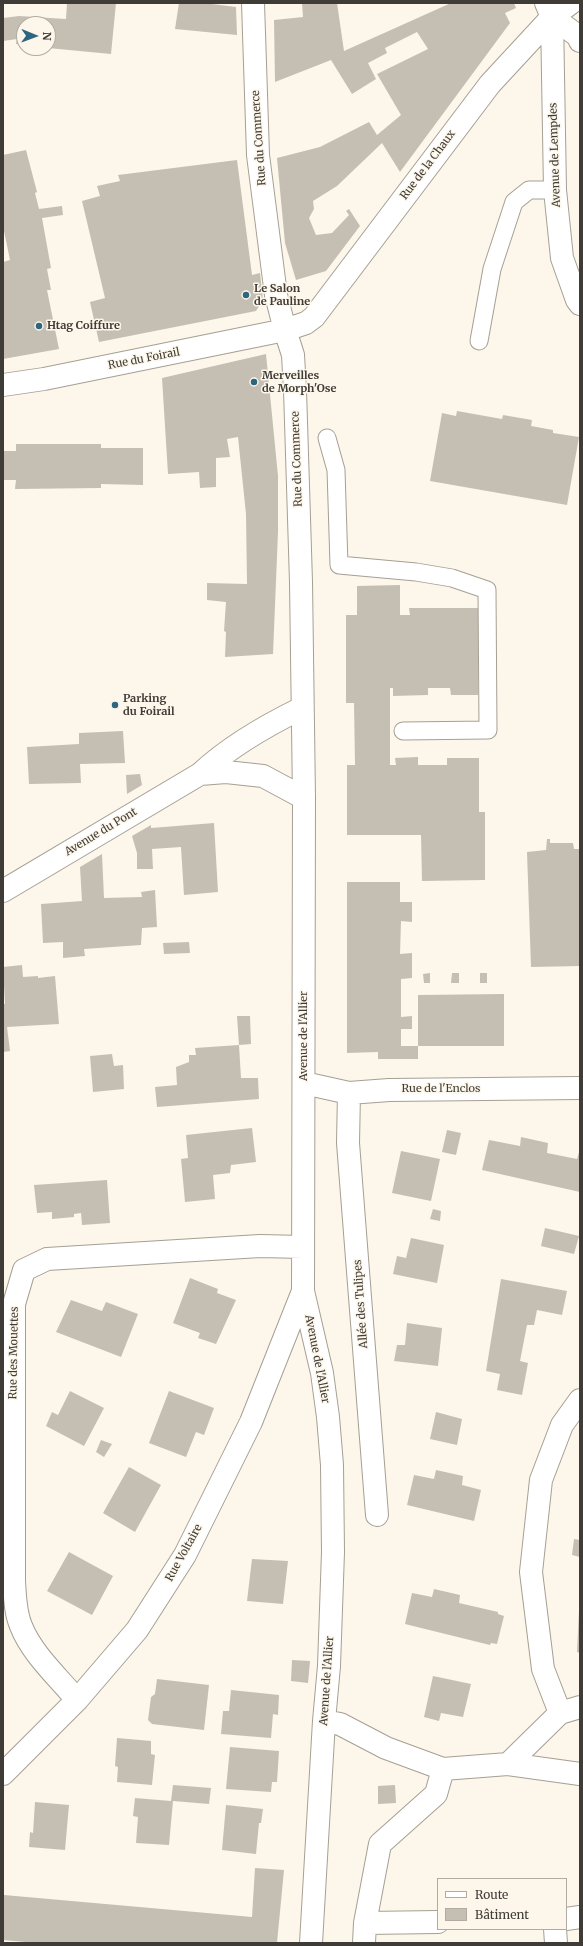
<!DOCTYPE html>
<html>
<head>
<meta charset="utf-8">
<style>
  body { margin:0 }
  #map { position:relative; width:583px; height:1946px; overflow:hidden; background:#fdf6ea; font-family:Merriweather,serif }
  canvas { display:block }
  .frame { position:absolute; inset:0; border:4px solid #3f3c38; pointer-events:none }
  .legend { position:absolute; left:437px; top:1878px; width:130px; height:52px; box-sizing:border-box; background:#fdf6ea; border:1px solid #b1aca3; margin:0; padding:5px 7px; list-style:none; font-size:12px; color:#3f3c38 }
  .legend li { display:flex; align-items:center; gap:8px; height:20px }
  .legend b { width:20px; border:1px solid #b1aca3 }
  .north { position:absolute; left:16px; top:16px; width:40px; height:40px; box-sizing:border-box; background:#fdf6ea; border:1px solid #b1aca3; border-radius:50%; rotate:91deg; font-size:11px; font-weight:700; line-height:16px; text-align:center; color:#3f3c38 }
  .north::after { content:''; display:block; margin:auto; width:14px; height:18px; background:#2e657f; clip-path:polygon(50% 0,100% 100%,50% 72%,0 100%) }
</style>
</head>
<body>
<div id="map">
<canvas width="583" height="1946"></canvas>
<div class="frame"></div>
<ul class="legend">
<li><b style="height:5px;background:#fff"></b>Route</li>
<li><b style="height:11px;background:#c5bfb3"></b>Bâtiment</li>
</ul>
<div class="north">N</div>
</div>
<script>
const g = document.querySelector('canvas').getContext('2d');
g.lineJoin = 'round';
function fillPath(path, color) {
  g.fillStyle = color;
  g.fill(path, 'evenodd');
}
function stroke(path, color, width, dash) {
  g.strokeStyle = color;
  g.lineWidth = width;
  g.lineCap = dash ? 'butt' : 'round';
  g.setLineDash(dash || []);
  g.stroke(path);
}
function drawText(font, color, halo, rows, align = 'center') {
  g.font = font + ' Merriweather,serif';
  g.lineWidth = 3;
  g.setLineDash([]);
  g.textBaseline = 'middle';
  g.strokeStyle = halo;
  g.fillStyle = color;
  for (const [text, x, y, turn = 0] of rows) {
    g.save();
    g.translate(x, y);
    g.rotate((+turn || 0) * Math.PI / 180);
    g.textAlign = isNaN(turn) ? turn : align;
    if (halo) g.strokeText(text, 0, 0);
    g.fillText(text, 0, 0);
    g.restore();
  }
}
fillPath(new Path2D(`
  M67,3H116L111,54L48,48V24H24V45L16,44L17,39L3,41V18L19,16L66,19Z
  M179,3H204L236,7L237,35L175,29Z
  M302,3H337L344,51L451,3H514L516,8L505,13L510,23L400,172L382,143L337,186L313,201L314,209L309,218L316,235L332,233L349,215L346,211L349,209L360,226L326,271L296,280L285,243L277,158L320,147L369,122L377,135L401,115L377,74L428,49L417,32L385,48L387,53L368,63L376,79L352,94L331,60L275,82L274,20L303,17Z
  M26,150L37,192L35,193L39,209L62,206L63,215L42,218L51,268L47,269L51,290H47L59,349L3,359V262L10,260L3,226V155Z
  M237,160L252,275L260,273L263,300L256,311L99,342L90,302L105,298L82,201L100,196L97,186L120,181L118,175Z
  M266,354L278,476V532L273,654L225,657L226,632L224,631L226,602L207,600V583L247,584L246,514L238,437L227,439L230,457L216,458V487L200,488L199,472L168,474L162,378Z
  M457,411L502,419L503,415L532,420L531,426L553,430V433L579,437L567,505L430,481L442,413L456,416Z
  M16,444H101V448H143V485L101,484V488L15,489L16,480H3V451H16Z
  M400,585V615H410L409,608H478V695H451L450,688H428V695L393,696V688H390V765H396L395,758L418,757V765H447V758H479V812H485V880L422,881L421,835H347V765H355L354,703H346V615H357V586Z
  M123,731L125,763L80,764L81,783L29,784L27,747L79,744V733Z
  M140,774L142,785L127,794L126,775Z
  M214,823L218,892L184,895L181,847L152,849L153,869H137V853L132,836L151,825V828Z
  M547,839H550V843H573L574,849H580V966L531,967L527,852L546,850Z
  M102,854L104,898L142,897L141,892L155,890L157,927L142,928L141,945L84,949L85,956L63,958V942L43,943L41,904L82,901L80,867Z
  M347,882H400V902H412V922L401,921L400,954L412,953V978L401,979V1017L412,1016V1029H401V1046H418V1059H378V1052L347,1053Z
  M189,942L190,953L164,954L163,943Z
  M22,965L23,977L38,976V978L55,976L59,1024L7,1027L10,1051L3,1052V1004H5L3,967Z
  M430,973V983H424L423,974Z
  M452,973H459V983H451Z
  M480,973H487V983H480Z
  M504,994V1046H418V995Z
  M237,1016H250L251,1044L239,1045Z
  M239,1045L241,1078H258L259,1099L157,1107L155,1087L177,1085L176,1067L189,1062V1055H196L195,1048Z
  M112,1054L114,1066L123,1065L124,1089L93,1092L90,1056Z
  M252,1128L256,1162L231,1165L230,1173L213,1175L215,1199L185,1202L181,1159L188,1158L186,1135Z
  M447,1130L461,1133L456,1155L442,1152Z
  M521,1137L548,1143L547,1153L577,1159L580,1149V1192L482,1170L489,1140L520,1146Z
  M401,1151L440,1159L431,1201L392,1193Z
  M107,1180L110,1223L82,1225L81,1213L74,1214V1217L52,1219V1212L37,1213L34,1185Z
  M433,1209L441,1211L440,1221L430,1219Z
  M545,1228L579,1236L574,1254L541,1246Z
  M411,1238L444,1245L437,1283L393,1274L397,1256L406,1258Z
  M190,1278L218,1289L217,1293L236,1300L216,1344L198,1338L200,1333L173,1323Z
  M501,1279L567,1291L562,1315L537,1310L534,1325H527L520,1361L528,1363L522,1395L497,1390L500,1374L486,1371Z
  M71,1300L102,1311L106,1302L138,1314L121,1357L56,1332Z
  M407,1323L442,1328L438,1366L394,1361L397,1345H405Z
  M70,1391L104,1408L84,1446L46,1426L52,1412L58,1415Z
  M169,1391L214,1408L204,1435L196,1432L186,1457L149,1443Z
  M436,1412L462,1419L457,1445L430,1439Z
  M101,1440L112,1444L104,1457L96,1452Z
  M129,1467L161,1485L135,1532L103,1513Z
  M436,1470L463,1476L462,1485L481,1490L474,1521L407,1505L414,1475L434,1479Z
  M574,1539L580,1540V1557L572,1555Z
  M69,1552L113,1576L92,1615L47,1591Z
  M252,1559L288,1561L283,1604L247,1601Z
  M434,1589L460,1595L459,1603L498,1612V1614L504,1616L497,1644L491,1643L490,1645L405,1624L412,1593L432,1597Z
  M579,1611H580V1653L577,1652Z
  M292,1660L310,1661L308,1683L291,1681Z
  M433,1676L471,1684L463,1717L441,1713L439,1721L424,1717Z
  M157,1679L209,1685L204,1730L152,1724L148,1720L151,1697L155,1694Z
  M231,1690L279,1695L278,1715L273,1714L271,1738L221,1734L223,1711H229Z
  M117,1738L151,1741V1754L155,1755L152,1785L117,1782L118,1767L115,1766Z
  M230,1747L279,1751L277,1782H272L271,1792L226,1789Z
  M173,1785L211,1788L209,1804L173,1801L169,1845L136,1843L138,1817L133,1816L135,1798L171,1801Z
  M395,1785L396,1803L378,1804V1786Z
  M35,1802L69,1805L65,1850L29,1847L30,1832L33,1833Z
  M226,1805L263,1809L261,1823H259L256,1854L222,1850Z
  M255,1868L284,1870L277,1943H37L3,1940L4,1895L252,1917Z`), '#c5bfb3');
const service = new Path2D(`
  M479,341L492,269L514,202L529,190H555
  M327,438L336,470L339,565L416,572L452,578L487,590L488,730L403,731`);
const minor = new Path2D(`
  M546,3L552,17L578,36L580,41
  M552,17L571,3
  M3,385L44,379L285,330L276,295L258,155L253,3
  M304,798L303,1291L322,1373L328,1417L332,1465L333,1552L329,1666L324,1721L311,1943
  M304,1083L349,1093L389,1090L580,1088
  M349,1093L348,1143L377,1515
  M77,1700C58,1677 32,1654 21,1626C15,1612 15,1596 14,1581V1304L24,1270L47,1259L260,1246L303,1247
  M560,1713L543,1669L531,1572L541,1480L562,1425L580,1400
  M324,1721L340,1724L386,1748L443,1769L508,1764L580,1774
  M508,1764L560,1713L580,1707
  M3,1774L77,1700L137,1630L185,1555L251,1422L303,1291
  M566,1919L580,1917
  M365,1923L438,1922
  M555,1929L556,1943
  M364,1943L365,1923L380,1844L436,1794L443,1769`);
const tertiary = new Path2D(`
  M552,17L555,190L562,258L577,300L580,304
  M200,774L226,772L263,776L304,798L301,582L295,390L293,355L285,330L306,323L314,317L490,84L552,17
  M3,891L200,774C230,746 265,726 302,708`);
stroke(service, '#a69f94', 19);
stroke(minor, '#a69f94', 24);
stroke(tertiary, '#a69f94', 24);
stroke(service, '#fff', 17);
stroke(minor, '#fff', 22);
stroke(tertiary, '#fff', 22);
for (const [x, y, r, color] of [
  [246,295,4,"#2e657f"],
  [39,326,4,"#2e657f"],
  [254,382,4,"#2e657f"],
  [115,705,4,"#2e657f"]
]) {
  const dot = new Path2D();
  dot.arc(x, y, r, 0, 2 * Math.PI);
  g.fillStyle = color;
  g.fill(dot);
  stroke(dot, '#fdf6ea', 1.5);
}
drawText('11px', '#3f3c38', '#fdf6ea', [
  ["Rue du Commerce",259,138,-94],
  ["Avenue de Lempdes",555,155,-92],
  ["Rue de la Chaux",428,165,-53],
  ["Rue du Foirail",144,359,-11],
  ["Rue du Commerce",297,459,-92],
  ["Avenue du Pont",101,832,-31],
  ["Avenue de l'Allier",304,1036,-90],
  ["Rue de l'Enclos",441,1089],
  ["Allée des Tulipes",361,1304,-94],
  ["Rue des Mouettes",14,1353,-89],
  ["Avenue de l'Allier",317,1359,79],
  ["Rue Voltaire",184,1553,-61],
  ["Avenue de l'Allier",327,1681,-86]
]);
drawText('bold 11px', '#3f3c38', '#fdf6ea', [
  ["Le Salon",254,289],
  ["de Pauline",254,302],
  ["Htag Coiffure",47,326],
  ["Merveilles",262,376],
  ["de Morph'Ose",262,389],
  ["Parking",123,699],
  ["du Foirail",123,712]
], 'left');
</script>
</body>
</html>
